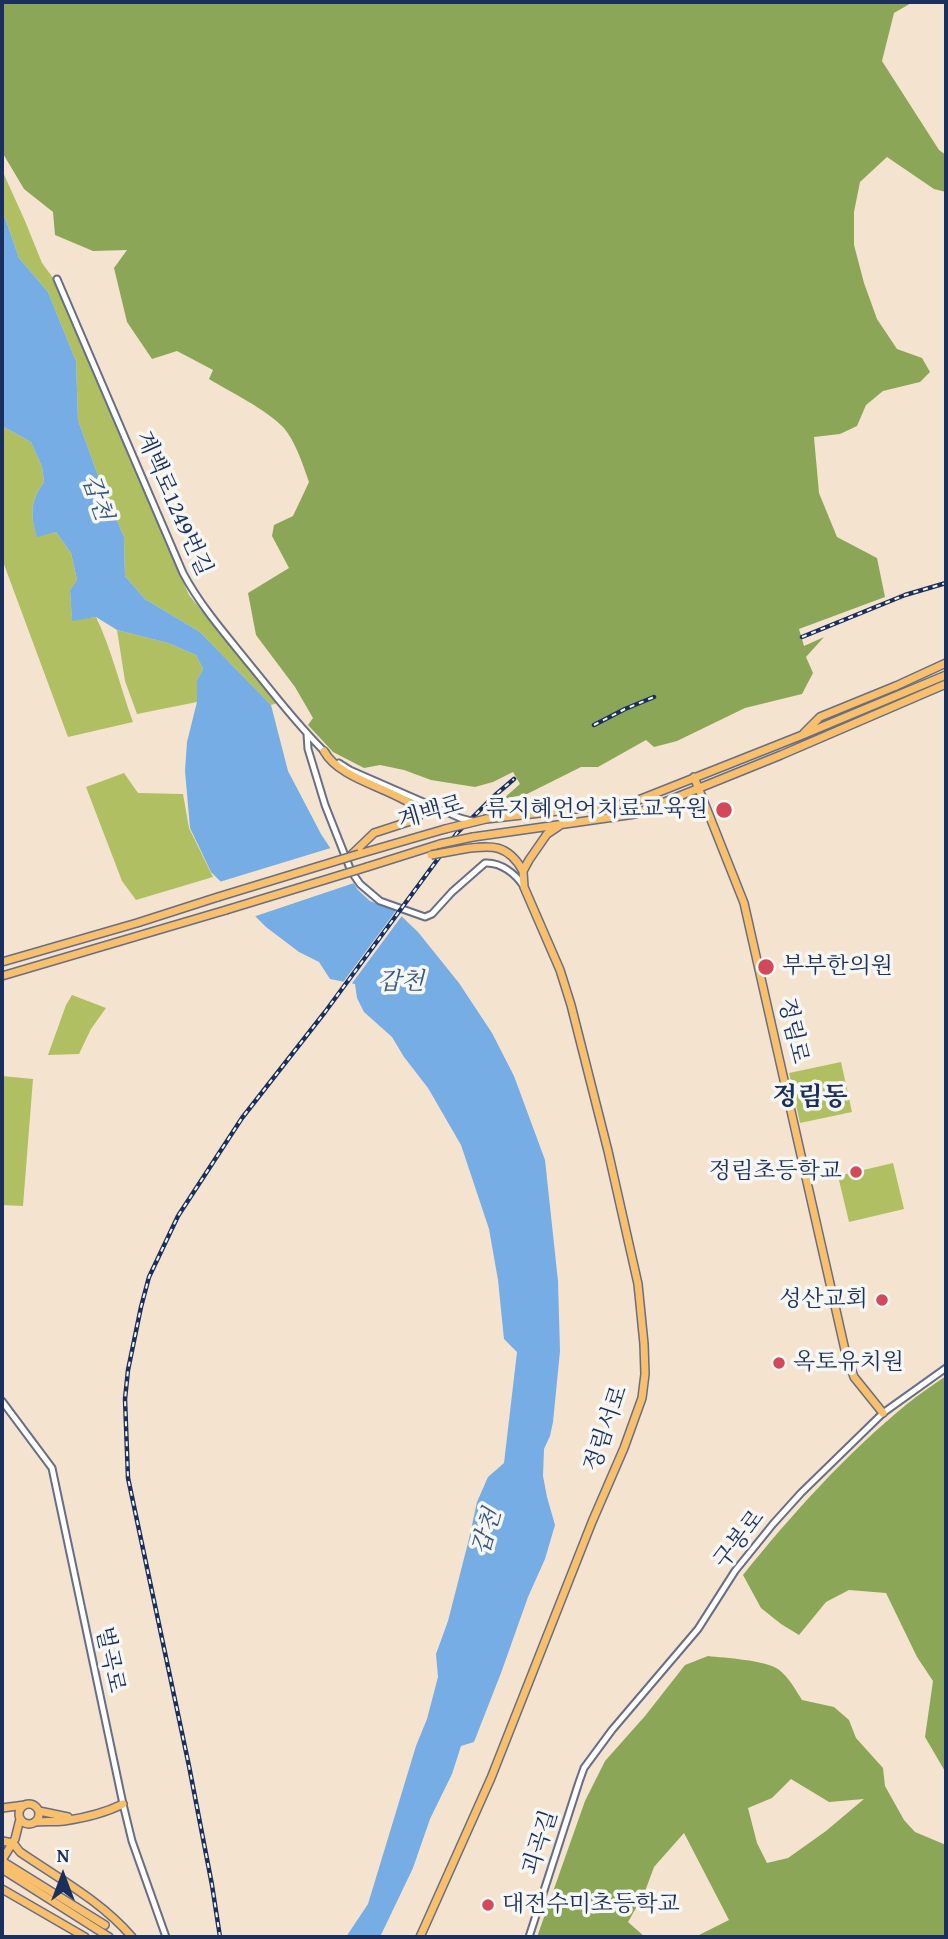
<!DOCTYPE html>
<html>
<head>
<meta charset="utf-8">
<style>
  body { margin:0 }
  #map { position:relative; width:948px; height:1939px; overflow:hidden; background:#f4e4cf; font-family:"Gentium Book Plus",serif }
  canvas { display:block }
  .frame { position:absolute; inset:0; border:4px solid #1b2f5e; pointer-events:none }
  .north { position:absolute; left:28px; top:1841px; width:70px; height:70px; -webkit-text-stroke:5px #f6f6f2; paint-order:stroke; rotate:0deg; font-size:19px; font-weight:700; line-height:28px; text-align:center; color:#1b2f5e }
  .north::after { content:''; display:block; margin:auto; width:24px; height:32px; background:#1b2f5e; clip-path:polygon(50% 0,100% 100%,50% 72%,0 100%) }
</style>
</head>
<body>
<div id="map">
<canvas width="948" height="1939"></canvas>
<div class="frame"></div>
<div class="north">N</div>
</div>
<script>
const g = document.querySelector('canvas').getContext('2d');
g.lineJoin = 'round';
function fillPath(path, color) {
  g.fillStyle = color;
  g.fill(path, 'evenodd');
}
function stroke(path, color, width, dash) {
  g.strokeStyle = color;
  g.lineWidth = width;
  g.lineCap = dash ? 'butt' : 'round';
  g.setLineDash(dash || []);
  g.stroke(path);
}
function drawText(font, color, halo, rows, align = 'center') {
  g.font = font + ' "Gentium Book Plus","Noto Serif KR",serif';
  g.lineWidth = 7;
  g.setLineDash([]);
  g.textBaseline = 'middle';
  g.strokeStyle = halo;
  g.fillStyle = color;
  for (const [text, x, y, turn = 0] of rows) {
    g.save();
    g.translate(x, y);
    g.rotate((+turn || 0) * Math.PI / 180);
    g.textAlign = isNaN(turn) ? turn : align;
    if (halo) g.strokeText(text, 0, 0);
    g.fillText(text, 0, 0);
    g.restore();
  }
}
fillPath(new Path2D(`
  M2,170L25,221L42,263L56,282L92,364L124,445L189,595L277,703L271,705L200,632L145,599L125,576L124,537L97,473L78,420L76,361L48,292L19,258L2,209Z
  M2,426L31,442L42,467L44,482C30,501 30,515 37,536L56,532L71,553L77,580L70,590L72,620L96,617C112,650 120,687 133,722L68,737L2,559Z
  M117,630L168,643L196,655L203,669L197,680V702L137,714L125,681Z
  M124,773L138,793L183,794L189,828L213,877L136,900L122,881L86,787Z
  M72,995L106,1008L91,1029L79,1054L48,1055L66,1005Z
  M841,1062L852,1112L800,1123L789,1073Z
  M2,1076L33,1079L23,1206L2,1205Z
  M893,1163L904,1209L849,1222L838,1176Z`), '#b0bf61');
fillPath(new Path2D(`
  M2,2H913L894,13L882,61L939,150L946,155V192L934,189L887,157L860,182L854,212V245L864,283L877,319L897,349L922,358L930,372L920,382L883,391L866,405L857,426L840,434L814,437L819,493L837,537L877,558L885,597L799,629L804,646L824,637L806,657L813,673L802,694L745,708L677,741L654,747L646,740L598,767H581L527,794L503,799L520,784L513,772L493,782L475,787L431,780L404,770L380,765L364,768L333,752L308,725L313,718L295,687L256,635L248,593L289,568L272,536L274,525L293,516L309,482C303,465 295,440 283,427C264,408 232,393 209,379L213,370L177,351L152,359L127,322L114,268L127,250L93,251L55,235L53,212L24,189L2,152Z
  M946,1376V1773L925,1737L933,1681L917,1657L886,1593L849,1590L826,1602L799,1635L781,1624L761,1608L743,1575C792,1514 846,1454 907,1404C919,1394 933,1385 946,1376Z
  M708,1656C725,1658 765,1660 778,1669C789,1677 795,1689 802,1700L834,1707L849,1720L856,1738L883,1768L885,1786L904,1820L915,1832L946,1845V1937H695L729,1920L684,1833L654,1867L644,1894L628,1922L645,1937H537L585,1801L605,1761L645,1716L685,1665ZM791,1779L829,1802L864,1799L826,1831L788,1858L767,1863L757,1843L748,1808L772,1798Z`), '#8ca657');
fillPath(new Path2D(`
  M2,209L19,258L48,292L76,361L78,420L97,473L124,537L125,576L145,599L200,632L271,705L288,771L321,834L358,890L370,901L395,910L418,932L459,983L492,1033L514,1076L545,1160L558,1281L560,1351L553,1422L550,1436L544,1449L543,1476L547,1497L555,1525L545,1559L528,1597L501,1673L474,1742L461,1746L452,1774L430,1819L413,1868L380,1937H346L368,1904L416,1746L427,1719L438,1677L436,1654L448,1621L469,1539L477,1502L488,1477L504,1463L517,1352L504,1339L498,1280L489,1229L461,1145L428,1088L404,1057L392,1037L364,1012L357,998L355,984L330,979L319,962L299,952L266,927L211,872L190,828L185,771L187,742L197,702V680L203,669L196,655L168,643L117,630L96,617L72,621L70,590L77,580L71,553L56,532L37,537C30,515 30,501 44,482L42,467L31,442L2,426Z`), '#75ade4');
fillPath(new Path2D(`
  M334,847L357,882L250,918L216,883Z
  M398,908L404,913L350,986L341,985Z`), '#f4e4cf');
const minor = new Path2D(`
  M57,279L183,573C201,607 227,636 251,666C275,695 298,726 326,753
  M307,734L308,749L325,805L351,871L360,884L380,901L425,917L432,914L452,892L485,863C501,862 516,874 524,887
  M339,763L350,770L460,818
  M2,1401L52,1468L123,1804L132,1841L166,1937
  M529,1937L579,1782L584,1768L612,1730L698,1629L735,1571L773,1524L801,1493L883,1413L946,1368`);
const major = new Path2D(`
  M804,733L820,717L896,686
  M324,751C340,780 392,788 419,809L420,814L417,819L374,833L348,858
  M694,777L744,903L845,1350L854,1377L883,1413
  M486,819L631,803L800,736L946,675
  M473,837L635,814L781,755L946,684
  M464,849C492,845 508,844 523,871
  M359,854L445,829
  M367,867L440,844
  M2,962L137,923L218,897
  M2,976L226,910
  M19 1814a10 10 0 1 1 20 0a10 10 0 1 1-20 0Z
  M2,1808L25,1805
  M39,1811L68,1817
  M36,1822C45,1821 54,1822 64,1821C84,1818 105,1813 123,1804
  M2,1841L13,1843L20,1852C58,1878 101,1901 132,1937
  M2,1860L15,1839L20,1819
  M2,1861L105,1925
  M2,1869L109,1937
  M2,1889L85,1937
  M420,1937L491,1778L592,1522L624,1448L642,1398L645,1374L644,1344L638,1284L608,1151L571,1005L560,970L524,887L523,871L529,860L547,834L559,826`);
stroke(minor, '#676e86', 9);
stroke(major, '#676e86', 10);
stroke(minor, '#fff', 5);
stroke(major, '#f8bf6c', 7);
const rail = new Path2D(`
  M802,637L905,595L946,583
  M594,725L625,709L654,697
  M220,1937L212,1885L189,1766L128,1478L125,1399L128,1370L141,1307L149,1277L178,1216L242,1118L325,1012L457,833L493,797L514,779`);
stroke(rail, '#1b2f5e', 4.5);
stroke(rail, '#f6f6f2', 2, [5]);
const minorBridge = new Path2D(`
  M460,818L472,821`);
const majorBridge = new Path2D(`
  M896,686L946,663
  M445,829L486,819
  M440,844L473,837
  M431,855L464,849
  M218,897L359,854
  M226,910L367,867`);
stroke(minorBridge, '#676e86', 9, []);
stroke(majorBridge, '#676e86', 10, []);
stroke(minorBridge, '#fff', 5);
stroke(majorBridge, '#f8bf6c', 7);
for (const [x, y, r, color] of [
  [724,810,9,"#d1495b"],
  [766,967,9,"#d1495b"],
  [856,1172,7,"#d1495b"],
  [882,1300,7,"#d1495b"],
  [779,1363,7,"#d1495b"],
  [488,1905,7,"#d1495b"]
]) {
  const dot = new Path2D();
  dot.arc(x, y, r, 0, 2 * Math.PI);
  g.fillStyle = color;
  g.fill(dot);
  stroke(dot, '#f6f6f2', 2.5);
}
drawText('23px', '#1b2f5e', '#f6f6f2', [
  ["계백로1249번길",173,504,66],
  ["계백로",431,813,-16],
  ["정림로",792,1031,77],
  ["정림서로",607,1429,-71],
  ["구봉로",740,1540,-52],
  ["벌곡로",109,1660,78],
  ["괴곡길",541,1843,-72]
]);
drawText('23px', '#1b2f5e', '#f6f6f2', [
  ["류지혜언어치료교육원",708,810],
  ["부부한의원",782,967,"left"],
  ["정림초등학교",842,1172],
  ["성산교회",868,1300],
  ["옥토유치원",793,1363,"left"],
  ["대전수미초등학교",502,1905,"left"]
], 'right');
drawText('italic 24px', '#365586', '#f6f6f2', [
  ["갑천",96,498,71],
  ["갑천",401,983],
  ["갑천",488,1532,-73]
]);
drawText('bold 26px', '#1b2f5e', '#f6f6f2', [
  ["정림동",810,1098]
]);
</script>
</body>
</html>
